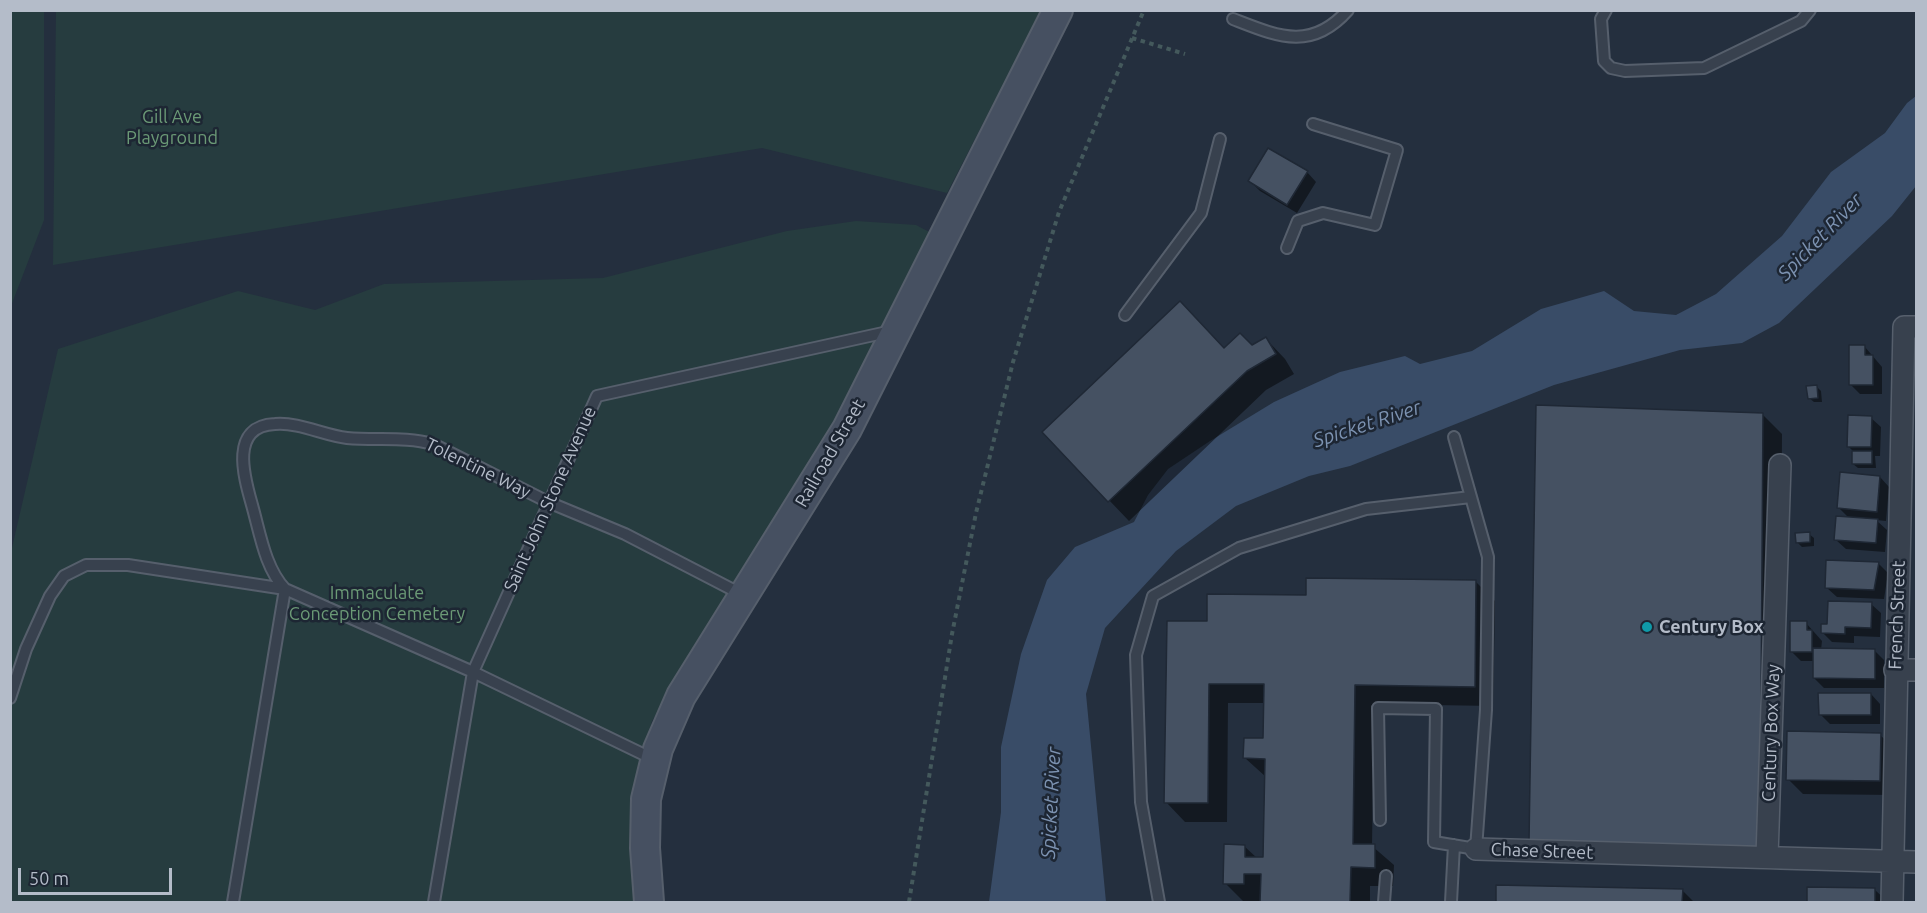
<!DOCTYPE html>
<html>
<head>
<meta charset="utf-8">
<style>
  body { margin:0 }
  #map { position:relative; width:1927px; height:913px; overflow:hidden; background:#242f3e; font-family:Ubuntu,sans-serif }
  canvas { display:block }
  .frame { position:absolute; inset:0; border:12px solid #b4bcc9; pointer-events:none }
  .scale { position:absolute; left:18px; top:868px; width:154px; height:27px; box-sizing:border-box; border:3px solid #b4bcc9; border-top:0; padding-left:8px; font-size:18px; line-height:21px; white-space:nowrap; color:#b4bcc9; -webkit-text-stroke:4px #1d2633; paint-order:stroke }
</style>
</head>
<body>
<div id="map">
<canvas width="1927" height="913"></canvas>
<div class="frame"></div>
<div class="scale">50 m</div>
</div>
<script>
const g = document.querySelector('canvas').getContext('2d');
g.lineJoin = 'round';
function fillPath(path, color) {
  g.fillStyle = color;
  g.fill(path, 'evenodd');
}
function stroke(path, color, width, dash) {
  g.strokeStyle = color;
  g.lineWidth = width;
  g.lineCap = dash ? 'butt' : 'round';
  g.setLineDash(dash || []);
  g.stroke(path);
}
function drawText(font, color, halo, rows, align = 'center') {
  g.font = font + ' Ubuntu,sans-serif';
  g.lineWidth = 5;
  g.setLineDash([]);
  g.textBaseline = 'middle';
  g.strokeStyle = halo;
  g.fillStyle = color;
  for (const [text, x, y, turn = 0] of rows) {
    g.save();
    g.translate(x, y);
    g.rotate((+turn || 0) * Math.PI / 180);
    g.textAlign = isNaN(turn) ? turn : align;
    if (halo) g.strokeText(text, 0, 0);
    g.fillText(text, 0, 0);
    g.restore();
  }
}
fillPath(new Path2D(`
  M11,10L44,11V220L11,306Z
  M56,11V10L1041,11L947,193L762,148L53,265Z
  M856,221L916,225L935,235L832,435L652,721L633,791L636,902H11V552L58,349L238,291L315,310L384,284L603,278L787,231Z`), '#263c3f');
fillPath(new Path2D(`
  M1916,96V186L1892,216L1779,323L1742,343L1680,350L1554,385L1350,466L1309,476L1236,506L1176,551L1105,628L1086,694L1106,902H989L1001,812V747L1021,654L1047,580L1075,547L1134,522L1148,495L1168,469L1210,441L1274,402L1340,372L1405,356L1420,364L1472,351L1541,309L1604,291L1634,311L1676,315L1716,294L1782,236L1831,172L1885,133L1907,103Z`), '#394c67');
fillPath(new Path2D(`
  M1307,172L1316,182L1297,213L1260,191L1250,181Z
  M1266,339L1285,359L1294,374L1266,390L1129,521L1044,432L1225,349L1252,346Z
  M1865,347L1882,367V394H1860L1850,384Z
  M1817,387L1821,391L1822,402H1814L1809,398Z
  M1763,415L1782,434L1779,870L1550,859Z
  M1871,418L1881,427L1880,456H1875L1876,468H1858L1853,464V451L1848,446Z
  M1880,477L1889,487L1886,521L1876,520L1887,530L1885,552L1846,549L1836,540L1849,518L1838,507Z
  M1809,534L1814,538V546L1802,547L1797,542Z
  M1878,563L1888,573L1884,599L1837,597L1827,588Z
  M1476,582L1495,601L1493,706L1374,704L1372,846L1394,865L1393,886H1370V902H1244L1225,883L1244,846L1257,858H1265L1266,777L1245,758L1265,740L1266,703H1228L1227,822H1185L1166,802L1208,622L1307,597Z
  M1871,604L1881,613L1880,637L1854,636V643L1832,642L1823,633L1829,626Z
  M1806,623L1822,641L1821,650H1874L1884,660V688H1824L1814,678L1815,661H1801L1791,651Z
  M1871,694L1880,704V724H1830L1820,714Z
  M1880,735L1895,749L1894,795L1803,794L1788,779Z
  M1497,887L1682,890L1694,902H1497Z
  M1809,889L1875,890L1888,902H1809Z`), '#0007');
const building = new Path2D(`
  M1268,148L1308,171L1287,205L1248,181Z
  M1180,301L1224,348L1240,333L1252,345L1266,337L1276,354L1247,371L1108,502L1042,432Z
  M1849,345H1865V355H1873V385H1849Z
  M1817,385L1818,398L1808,399L1806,386Z
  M1536,405L1763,413L1760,851L1529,841Z
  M1848,415L1872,416L1871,447H1847Z
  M1852,451H1872V464H1852Z
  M1840,472L1880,476L1877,512L1837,508Z
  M1836,516L1878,519L1876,543L1834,540Z
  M1810,532V542L1796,543L1795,533Z
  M1826,560L1879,562L1874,590L1825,588Z
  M1306,578L1476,580L1475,687L1355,685L1353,844H1375V868L1351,867L1350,902H1260L1261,874H1244V884H1223L1224,844L1245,845V857H1263L1265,759L1243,758L1244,738H1263L1264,684H1209L1208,803H1164L1167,621H1207V594L1306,595Z
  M1828,601L1872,602L1871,628L1845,627V634L1821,633V624H1827Z
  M1790,621H1807V630H1812V652H1790Z
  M1813,648L1875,649V679L1813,678Z
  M1818,693H1871V715H1819Z
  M1787,731L1881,733L1880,781L1786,780Z
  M1496,885L1683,889L1682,902H1496Z
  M1807,887L1875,888V902H1807Z`);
fillPath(building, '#455162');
stroke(building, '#1f2835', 1.5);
const lane = new Path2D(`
  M1606,10L1601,19L1604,61L1611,68L1625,71L1704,68L1801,21L1810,10
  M1233,19C1277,36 1311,52 1348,10
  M1287,248L1298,221L1323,213L1375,225L1397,150L1313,124
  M1125,315L1201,213L1220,139
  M10,698L26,649L50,596L64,576L86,565H128L285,589L233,902
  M653,759L473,672L285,589C265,568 260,533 252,505C244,477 229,426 275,424C299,422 323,435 347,438C376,441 405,436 433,444L548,502L625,534L743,595
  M1380,820L1378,708L1436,709L1434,842L1476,849L1486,710L1488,557L1454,437
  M434,902L473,672L597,396L892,331
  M1159,902L1141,802L1136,655L1153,596L1239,548L1366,509L1471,497
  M1384,902L1386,876
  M1451,902L1454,845`);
const street = new Path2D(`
  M1895,670H1916
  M1476,849L1916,862
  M1767,857L1780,465
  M1892,902L1904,327H1916`);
const secondary = new Path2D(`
  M649,902L645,848L646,799L658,749L681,696L847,429L1058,10`);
stroke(lane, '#565f6c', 14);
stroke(street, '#565f6c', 24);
stroke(secondary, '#565f6c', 32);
stroke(new Path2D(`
  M1132,38L1185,54
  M909,902L952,634L976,513L1013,362L1059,212L1144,10`), '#44595c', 4, [4.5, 4.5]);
stroke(lane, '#38414e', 10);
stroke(street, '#38414e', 21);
stroke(secondary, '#465061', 28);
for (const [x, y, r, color] of [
  [1647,627,6,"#0f9aa8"]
]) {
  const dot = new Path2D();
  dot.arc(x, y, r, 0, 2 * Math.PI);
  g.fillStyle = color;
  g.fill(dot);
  stroke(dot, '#1d2633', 2);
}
drawText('18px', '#6b9a76', '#1d2633', [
  ["Gill Ave",172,117],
  ["Playground",172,138],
  ["Immaculate",377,593],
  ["Conception Cemetery",377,614]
]);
drawText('18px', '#b4bcc9', '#1d2633', [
  ["Railroad Street",830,453,-60],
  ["Tolentine Way",478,468,26],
  ["Saint John Stone Avenue",550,499,-66],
  ["French Street",1897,615,-88],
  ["Century Box Way",1771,733,-88],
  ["Chase Street",1542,851,2]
]);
drawText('bold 18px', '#b4bcc9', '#1d2633', [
  ["Century Box",1659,627]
], 'left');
drawText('italic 20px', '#7c92b1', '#1d2633', [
  ["Spicket River",1820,237,-46],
  ["Spicket River",1367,424,-18],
  ["Spicket River",1051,803,-87]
]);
</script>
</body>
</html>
